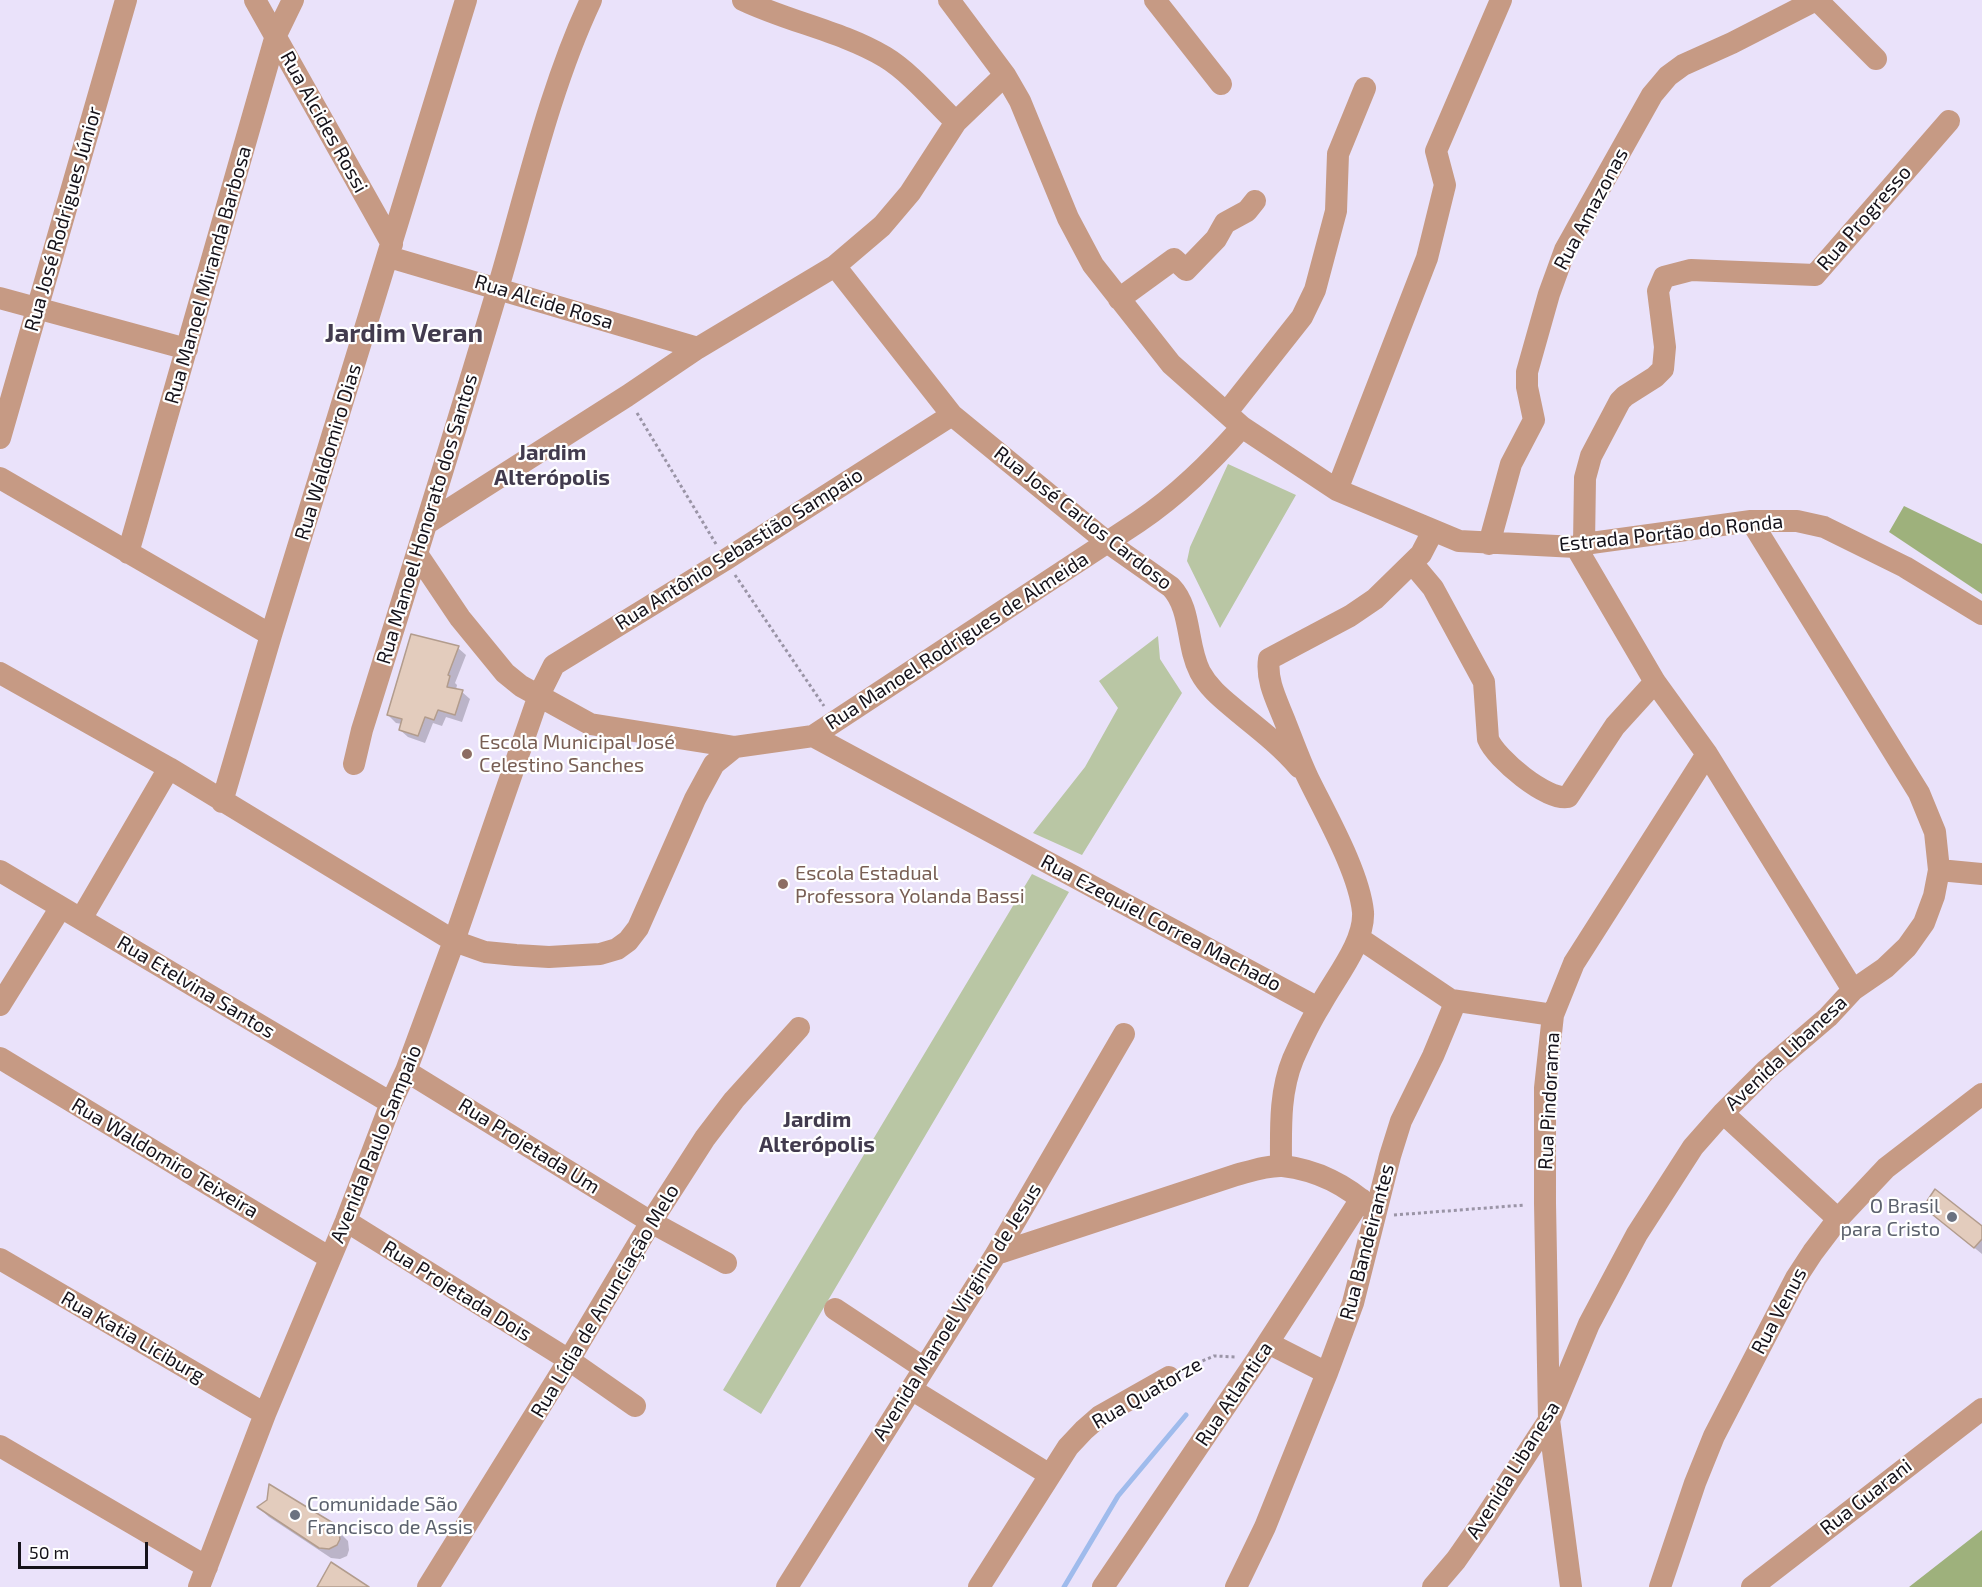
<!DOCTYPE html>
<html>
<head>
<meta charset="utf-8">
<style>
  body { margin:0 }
  #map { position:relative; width:1982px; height:1587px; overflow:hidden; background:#eae2fa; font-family:"Exo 2",sans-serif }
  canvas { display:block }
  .scale { position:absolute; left:18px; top:1542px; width:130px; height:27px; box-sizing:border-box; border:3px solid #15121a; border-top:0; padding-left:8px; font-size:18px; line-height:21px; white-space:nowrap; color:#15121a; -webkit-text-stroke:4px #fff; paint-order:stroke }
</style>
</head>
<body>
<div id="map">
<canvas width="1982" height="1587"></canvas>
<div class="scale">50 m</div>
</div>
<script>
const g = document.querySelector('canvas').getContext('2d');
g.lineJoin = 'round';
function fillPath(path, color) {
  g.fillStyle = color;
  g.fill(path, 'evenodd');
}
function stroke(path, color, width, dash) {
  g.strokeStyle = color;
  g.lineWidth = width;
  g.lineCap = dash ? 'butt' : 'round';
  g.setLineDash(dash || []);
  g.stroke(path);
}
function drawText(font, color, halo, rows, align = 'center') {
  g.font = font + ' "Exo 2",sans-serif';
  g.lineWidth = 4.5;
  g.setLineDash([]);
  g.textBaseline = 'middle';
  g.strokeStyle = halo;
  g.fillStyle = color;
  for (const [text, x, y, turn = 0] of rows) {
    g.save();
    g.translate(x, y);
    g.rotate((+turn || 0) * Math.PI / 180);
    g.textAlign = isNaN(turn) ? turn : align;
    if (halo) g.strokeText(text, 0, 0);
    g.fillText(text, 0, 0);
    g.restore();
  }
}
fillPath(new Path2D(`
  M1228,464L1296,495L1220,628L1187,561L1190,547Z
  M1158,636L1160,659L1182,693L1082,855L1033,833L1085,767L1118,708L1099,681Z
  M1032,874L1069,892L761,1414L723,1390Z`), '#b9c6a4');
fillPath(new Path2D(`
  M1904,506L1982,544V594L1889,532Z
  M1982,1530V1587H1909Z`), '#9eb17c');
fillPath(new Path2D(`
  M412,636L458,648L466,655L455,683L457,685L456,690L462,692L470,699L462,722L446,717L442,726L433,723L425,743L408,737L400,730L402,724L396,723L388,715Z
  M1933,1214L1982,1228V1254Z
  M259,1508L332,1525L348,1541L349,1550L347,1556L340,1559L331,1558L269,1517Z`), '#0003');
stroke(new Path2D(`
  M1064,1587L1118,1496L1186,1415`), '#9fbbec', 5);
const building = new Path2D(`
  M411,634L459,646L448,675L450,676L447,687L463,690L455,715L438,710L434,720L425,717L418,736L399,730L402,719L387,715Z
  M1935,1189L1982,1226V1239L1974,1248L1923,1207Z
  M269,1484L333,1523L338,1529L340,1539L337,1545L329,1549L319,1548L257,1507L267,1500Z
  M331,1562L369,1587H317Z`);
fillPath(building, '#e3ccbd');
stroke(building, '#b29c8d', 1.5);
stroke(new Path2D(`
  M637,413L716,544
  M735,575L824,706
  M1394,1215L1525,1205
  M1186,1368L1214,1356L1237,1357`), '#9a94a6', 3, [3, 3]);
stroke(new Path2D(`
  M255,0L392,244
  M743,0C789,22 841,31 885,57C910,72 935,102 956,122
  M949,0L1005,75L1020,101L1068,218L1093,265L1171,364L1242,427L1337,490L1459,541L1576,547L1584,544L1751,521H1797L1824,527L1905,567L1982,614
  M1155,0L1221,84
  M1817,0L1876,59
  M389,257L698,348
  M835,266L952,415L1107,542L1171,587C1192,609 1186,645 1200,672C1209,689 1224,700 1238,712C1259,729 1281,746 1299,767
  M0,298L187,349
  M1119,299L1174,259L1186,270L1216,239L1225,223L1247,211L1255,201
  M1227,412L1302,317L1315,290L1336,211L1338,154L1365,88
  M0,438L126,0
  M0,478L271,635
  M1337,490L1427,258L1445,185L1436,151L1501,0
  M426,524L627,396L698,348L835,266L882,226L910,193L956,122L1005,75
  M1489,544L1511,464L1534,420L1527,387V372L1549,294L1565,250L1652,95L1668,76L1683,65L1732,43L1816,0
  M1584,544L1585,478L1591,456L1620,401L1625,396L1655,377L1663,369L1665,347L1658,291L1664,277L1691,270L1815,275L1949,121
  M1576,547L1655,682L1707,754L1853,990
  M128,553L276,35L293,0
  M417,554L460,618L505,673L521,686L590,724L735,747L813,736L1138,522C1178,495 1210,463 1242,427
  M1412,563L1433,588L1484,682L1488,739C1496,759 1547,801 1568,797L1615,726L1655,682
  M0,673L169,768L454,941L485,952L516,955L549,957L600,954L617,949L628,941L638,928L695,799L714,764L735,747
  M813,736L1318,1008
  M354,764L362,730C408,583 454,436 498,288C526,194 549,89 591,0
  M222,802L271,635L466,0
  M1939,870L1982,874
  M0,871L391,1103
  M81,919L169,768
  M1451,1000L1553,1015
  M0,1005L61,907
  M0,1058L330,1258
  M406,1071L651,1222L726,1263
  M1723,1113L1838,1219
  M1281,1166C1281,1130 1279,1093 1293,1059C1301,1041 1310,1022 1320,1006C1334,979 1365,943 1363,912C1359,872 1326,815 1308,778C1299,759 1292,739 1284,719C1276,699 1266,680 1269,659L1350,616L1375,599L1421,554L1433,531
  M346,1221L569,1360L635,1406
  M996,1254L1236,1175C1251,1171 1268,1165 1283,1166C1316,1170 1347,1185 1371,1208
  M0,1259L265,1414
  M835,1309L924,1368
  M1268,1343L1327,1373
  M911,1389L1050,1475
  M0,1446L207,1567
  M199,1587L265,1414L346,1221L391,1103L406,1071L454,941L539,695L554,665L725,560L952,415
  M428,1587L569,1360L651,1222L705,1138L734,1100L799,1028
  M787,1587L996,1254L1124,1034
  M979,1587L1068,1447L1084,1430L1100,1416L1169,1377
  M1103,1587L1256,1361L1361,1199
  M1236,1587L1265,1527L1327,1373L1353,1303L1390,1156L1401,1121L1433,1056L1453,1008L1451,1000L1359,938
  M1433,1587L1456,1560L1481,1524L1549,1420L1589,1324L1637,1234L1693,1147L1723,1113L1766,1070L1828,1017L1853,990L1885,968L1907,947L1924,923L1934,896L1939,870L1935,832L1919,793L1751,521
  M1571,1587L1549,1420L1545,1203V1088L1553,1015L1574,963L1707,754
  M1660,1587L1695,1483L1714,1436L1796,1278L1813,1252L1838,1219L1886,1168L1982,1094
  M1752,1587L1982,1409`), '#c69a84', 22);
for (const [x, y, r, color] of [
  [467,754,6,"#8d6e63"],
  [783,884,6,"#8d6e63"],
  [1952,1217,6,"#6b7280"],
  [295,1515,6,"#6b7280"]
]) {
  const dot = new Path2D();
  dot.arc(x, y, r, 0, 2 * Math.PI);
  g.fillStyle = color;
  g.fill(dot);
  stroke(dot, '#fff', 2);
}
drawText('20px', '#15121a', '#fff', [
  ["Rua Alcides Rossi",324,122,61],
  ["Rua Amazonas",1591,209,-62],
  ["Rua Progresso",1864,218,-49],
  ["Rua José Rodrigues Júnior",63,219,-74],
  ["Rua Manoel Miranda Barbosa",208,275,-74],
  ["Rua Alcide Rosa",544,302,17],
  ["Rua Waldomiro Dias",328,452,-73],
  ["Rua José Carlos Cardoso",1083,518,38],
  ["Rua Manoel Honorato dos Santos",427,519,-73],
  ["Estrada Portão do Ronda",1671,533,-6],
  ["Rua Antônio Sebastião Sampaio",739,549,-32],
  ["Rua Manoel Rodrigues de Almeida",957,641,-33],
  ["Rua Ezequiel Correa Machado",1161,923,28],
  ["Rua Etelvina Santos",196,987,31],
  ["Avenida Libanesa",1786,1053,-43],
  ["Rua Pindorama",1549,1101,-87],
  ["Avenida Paulo Sampaio",376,1144,-68],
  ["Rua Projetada Um",529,1146,32],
  ["Rua Waldomiro Teixeira",165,1158,31],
  ["Rua Bandeirantes",1367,1242,-75],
  ["Rua Projetada Dois",457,1291,32],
  ["Rua Lídia de Anunciação Melo",605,1301,-59],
  ["Rua Venus",1779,1311,-62],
  ["Avenida Manoel Virginio de Jesus",957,1312,-58],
  ["Rua Katia Liciburg",133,1337,30],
  ["Rua Quatorze",1147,1393,-30],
  ["Rua Atlantica",1234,1394,-56],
  ["Avenida Libanesa",1513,1470,-58],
  ["Rua Guarani",1866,1497,-38]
]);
drawText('20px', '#785e54', '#fff', [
  ["Escola Municipal José",479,742],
  ["Celestino Sanches",479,765],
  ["Escola Estadual",795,873],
  ["Professora Yolanda Bassi",795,896]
], 'left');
drawText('20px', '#5b616d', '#fff', [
  ["O Brasil",1940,1206],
  ["para Cristo",1940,1229],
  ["Comunidade São",307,1504,"left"],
  ["Francisco de Assis",307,1527,"left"]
], 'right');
drawText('bold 22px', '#423b4e', '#fff', [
  ["Jardim",552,453],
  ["Alterópolis",552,478],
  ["Jardim",817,1120],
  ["Alterópolis",817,1145]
]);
drawText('bold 26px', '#423b4e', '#fff', [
  ["Jardim Veran",404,333]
]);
</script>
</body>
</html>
